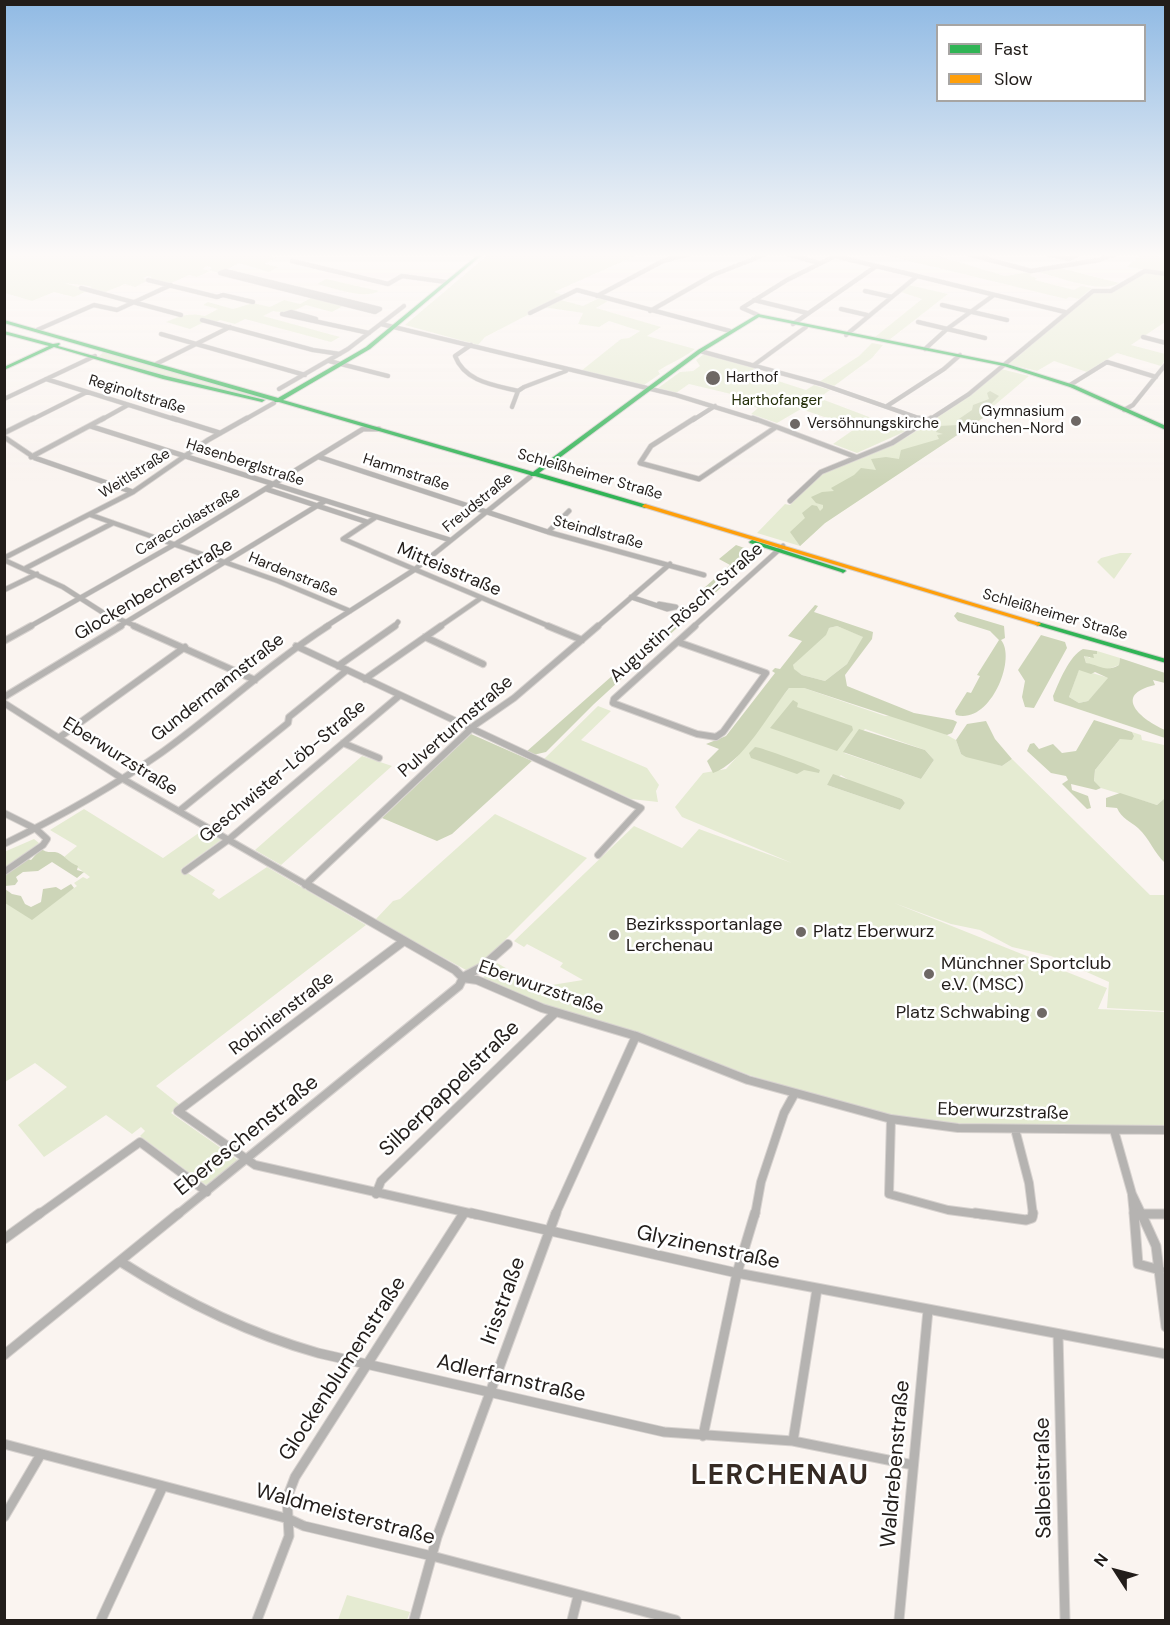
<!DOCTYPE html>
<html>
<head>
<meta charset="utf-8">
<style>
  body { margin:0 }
  #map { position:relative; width:1170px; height:1625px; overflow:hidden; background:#faf4f0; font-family:"DM Sans",sans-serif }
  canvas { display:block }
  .frame { position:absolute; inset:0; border:6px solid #221d1a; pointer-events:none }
  .legend { position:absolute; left:936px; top:24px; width:210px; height:78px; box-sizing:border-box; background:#fff; border:2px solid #a7a5a3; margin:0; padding:8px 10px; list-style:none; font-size:18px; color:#221d1a }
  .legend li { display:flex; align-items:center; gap:12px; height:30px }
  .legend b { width:30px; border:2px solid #a7a5a3 }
  .north { position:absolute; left:1086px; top:1541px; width:60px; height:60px; -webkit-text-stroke:4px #fff; paint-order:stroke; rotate:306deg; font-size:16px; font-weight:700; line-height:24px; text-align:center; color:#221d1a }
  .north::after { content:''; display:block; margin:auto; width:21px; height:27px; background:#221d1a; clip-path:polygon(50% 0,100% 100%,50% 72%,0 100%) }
</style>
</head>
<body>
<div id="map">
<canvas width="1170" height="1625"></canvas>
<div class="frame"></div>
<ul class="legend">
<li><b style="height:8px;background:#30b455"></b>Fast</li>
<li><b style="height:8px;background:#ff9f0a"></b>Slow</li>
</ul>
<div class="north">N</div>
</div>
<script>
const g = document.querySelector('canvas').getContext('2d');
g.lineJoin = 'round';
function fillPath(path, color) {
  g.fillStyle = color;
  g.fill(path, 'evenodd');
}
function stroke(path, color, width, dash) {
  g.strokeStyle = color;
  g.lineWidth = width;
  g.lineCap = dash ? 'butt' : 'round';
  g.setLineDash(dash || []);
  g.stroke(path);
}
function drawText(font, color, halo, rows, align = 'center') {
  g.font = font + ' "DM Sans",sans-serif';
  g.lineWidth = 5;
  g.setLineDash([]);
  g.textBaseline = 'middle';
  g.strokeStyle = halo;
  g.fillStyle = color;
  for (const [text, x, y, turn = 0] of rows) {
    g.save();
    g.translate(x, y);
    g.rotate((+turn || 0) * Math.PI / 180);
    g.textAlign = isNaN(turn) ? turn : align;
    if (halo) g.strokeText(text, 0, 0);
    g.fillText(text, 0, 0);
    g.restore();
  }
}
fillPath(new Path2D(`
  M4,254H272H263L276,258L264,264L278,267L269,272L239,263L220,273L209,270L212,268L207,266L202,269L210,271L197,277L189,275L169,284L149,279L152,277L148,276L143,278L149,280L135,287L125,284L103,293L88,289L92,287C84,284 74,285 64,283L89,290L74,297L54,292L32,301L5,293Z
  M489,254H639L554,292L569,297L561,300L583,306L599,298L608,301L596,308L661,327L647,336L695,349C682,359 670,363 658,371L660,374L644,385L581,371L621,339L629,338L640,331L609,321L599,327L578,324L583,313L543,307L485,337L478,345L405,325Z
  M881,254H931L1005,276L1029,272L1032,273L1030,276L1037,278L1035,280L1074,290L1081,286L1092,288L1079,299L1069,297L1066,299Z
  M1138,254H1160L1157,256L1165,257V322L1131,345L1165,354V360L1161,366L1117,353L1087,372L1054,361L1037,371L1009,364L1094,292L1111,293L1146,273L1148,270L1127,267L1141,255Z
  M1060,268L1119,283C1101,294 1058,277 1038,272Z
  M326,279L379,291C364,300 334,288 317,284Z
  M909,285L948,294L889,340L875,337L922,299L901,292Z
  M318,294L350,302L332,312L306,305C294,311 286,314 273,311L263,316L340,337L331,342L245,319L235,324L220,320L214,323L206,321L190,329L166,322C180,316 190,312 205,316L218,309L203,305L208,302L233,309L253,303L270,307L284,300L300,304Z
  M872,343L883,345L872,358L834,386L819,382L859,356Z
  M105,351L269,398L198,388L99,356Z
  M704,354L756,367L750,372L806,390L814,385L830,390L819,398L906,431L857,453L833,444L856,428L801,409L777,423L751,414L758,408L748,405L752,399L689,384L676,393L658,388L680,372L693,371L700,366L696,360Z
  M1001,369L1029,376L989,410L992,411L825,523L800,546L757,533L785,504L790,505L821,474L907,437L969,396Z
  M1120,553H1132L1114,579L1097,562L1101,558Z
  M837,626L864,637L847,664L825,681L802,675L793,669V665L829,628Z
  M1097,651L1120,658L1119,665L1106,670L1086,663L1084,655L1090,658L1092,653L1097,654Z
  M1079,669L1109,678L1088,701L1079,703L1069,697Z
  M789,688H804L885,716C906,713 938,729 956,740L961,754L1002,766L1012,759L1150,895H1165V1011L1107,1008L1109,982L1051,956L1012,947L980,930L951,924L894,903L1107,988L1098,1009L1165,1012V1125L995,1127L941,1122L873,1112L752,1076L639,1034L541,1004L483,978L497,963L539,987L583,980L560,967L563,963L527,944L524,947L514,941L634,826L682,848L699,829L792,863L682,817L675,807L703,773L726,769L736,758ZM865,729L925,750L934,760L921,779L844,753ZM841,775L855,784L902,799L905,803L900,810L827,785Z
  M598,706L611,711L581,740L647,768L659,785L656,791L658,802L631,799L545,761L544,759Z
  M1132,732L1141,735L1142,740L1164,745L1165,742V798L1157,805L1101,788L1094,782L1095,770L1120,739L1134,736Z
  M362,756L392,766L281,865L255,850Z
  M84,809L163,858L203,830L221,840L181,869L215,890L212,894L219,899L267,867L366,925L156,1086L180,1105L171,1113L238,1160L206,1185L140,1136L145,1131L141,1127L132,1134L106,1115L44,1157L18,1125L67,1087L35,1063L5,1082V901L31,918L77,886L74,883L83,877L87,879L90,877L64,857L77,846L50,830Z
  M495,814L587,858L496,949L479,965L466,970L375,920L393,901L400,899Z
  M34,839L39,843L5,868L4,852Z
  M347,1595L410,1612L407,1620H338Z`), '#e5ebd2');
fillPath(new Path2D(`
  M990,391L999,396L985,410L989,414L825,523L800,546L790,532L805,518L802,513L812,505L817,506L820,511L823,508V505L816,503L811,497L822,492L834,491L831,488L854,475L861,468L876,470L871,459L886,457L899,459L901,450L939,439L937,435L943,434L936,432L939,426L958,425L956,421L972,410L973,405L989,399L987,393Z
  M736,545L761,554L738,572L594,704L546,752L533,755L526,752L707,592L704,588L730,565L719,559Z
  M815,605L818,606L814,612L873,632L872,639L845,675L847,686L914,713L953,720L957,722L952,733L947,735L804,688H789C769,713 743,763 713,773L707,761L719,749L706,744L726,736L775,673L772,671L775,668L780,669L802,641L788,636ZM837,626L863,637L847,664L825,681L802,675L794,669L793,665L826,635L829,628Z
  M957,612L1004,626L1005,638L1001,640C1017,659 990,725 956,715L955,711L967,692L971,693L980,676L977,675L999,640L990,631L958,621L954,616Z
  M1041,635L1065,642L1067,648L1034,708L1025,707L1022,697L1025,681L1018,670Z
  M1083,649L1097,651V654H1093L1094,658L1084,656L1086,663C1100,665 1105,673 1119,665L1120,658L1165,673V683L1153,680L1155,685C1111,695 1142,720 1165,730V738L1054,701L1053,696C1059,682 1069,656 1083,649ZM1079,670L1091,674L1095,672L1108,678L1088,701L1079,703L1069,697Z
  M793,700L798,703L797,707L852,726L853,730L837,751L770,728Z
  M1094,720L1132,732L1134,736L1132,740L1120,739L1095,770L1094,781L1101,788L1096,790L1071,784L1072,790L1088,796L1091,808L1087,809L1062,784L1068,780L1066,776L1051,773L1027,751L1030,744L1034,743L1039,749L1053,744L1062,753L1076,751Z
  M986,721L995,739L1012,759L1002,766L966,757L961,754L956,740L967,724Z
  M859,729L925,750L934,760L921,779L843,752Z
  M471,734L532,761L452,834L437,841L382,818Z
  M755,747C760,747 815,767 820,770L819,773L804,770L797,774L751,758L749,753Z
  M833,774L902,799L905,803L900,810L827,785Z
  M1120,793L1157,805L1165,798V863C1154,853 1150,839 1138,828C1130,821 1122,819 1117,808L1106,807V798Z
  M41,849C48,853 49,852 55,852C63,853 70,864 78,866L77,870L84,872L77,878L52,862L38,871L23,872L16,877L18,881L15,885L5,886L4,874L28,859L31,860Z
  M71,884L74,888L32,920L5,903V889L12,894L21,896L25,904L31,907L41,902L43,889L56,887L61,890Z`), '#cdd5b8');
const streetFar4 = new Path2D(`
  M474,254H480
  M787,254L819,263
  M968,254L1031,271L1099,260L1115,254
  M1047,254L1069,259L1079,254
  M292,261L388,284L402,276L446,282
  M225,271L380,309L375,312L220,273Z
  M148,280L217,297L223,295L253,302
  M81,288L181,315
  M577,290L730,331
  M865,291L892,297
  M597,296L663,261L689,254
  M754,300L807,313
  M942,305L1007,320
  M841,309L867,315
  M650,311L713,275L766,254
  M530,313L577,290
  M282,314L369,333
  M285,314L291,312L316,319
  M758,315L742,308L787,280L835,256L1065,312
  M202,320L313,350L340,354
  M918,322L985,338
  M381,324L676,395L757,420
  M793,324L875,267
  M37,330L94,305L117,310L171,285
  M161,334L305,375
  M846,335L916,277
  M1143,337L1166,343
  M471,345L455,356C465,382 494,385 518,391
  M925,349L947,329L994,295
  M700,351L821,384L924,420
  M329,361L388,376
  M156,364L230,327
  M754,365L806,327
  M46,379L177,420
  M1070,385L1107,362L1156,377
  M279,389L348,349L404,306
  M4,399L95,356
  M887,406L944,369L960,355
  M512,407L518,391L524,387L566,371
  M1124,410L1133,405L1166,364
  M31,420L87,392
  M101,420L128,405
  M244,420L274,403
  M693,420L715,406
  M929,420L969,394L1093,291H1111L1145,271L1166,274`);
const streetFar3 = new Path2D(`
  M172,418L220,433
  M695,418L651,446L640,463L699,479L776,427
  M753,418L856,457
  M919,418L928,421
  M90,426L450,540
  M4,433L34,418
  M4,437L35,458L133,492
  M31,457L104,418
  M319,457L548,532L704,575
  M266,489L367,522
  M790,501L821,472L892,443L931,418
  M91,515L278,581L350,611
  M376,517L343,539L551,627
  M548,532L569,511
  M4,558L133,492L208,440L247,418
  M4,560L63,587L102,612L138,627
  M26,568L113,523
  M4,590L37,574
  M631,597L667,609L676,607L659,604
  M29,627L177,543L363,429H379
  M118,627L325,501
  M325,627L414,570L530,477
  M394,627L398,622
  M439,627L481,598
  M597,627L670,564
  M693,627L783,546`);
const streetFar2 = new Path2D(`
  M134,626L255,680
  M548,626L582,640
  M425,637L483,664
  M4,641L31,626
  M678,642L766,673L723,732L716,737L697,734L613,703L614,699L695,626
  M296,646L641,808L598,855
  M338,666L395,626
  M365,679L441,626
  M4,697L121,626
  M4,703L123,779L312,888
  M60,737L185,647
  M343,743L379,758
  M179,811L288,723L289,717L347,670
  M4,813L36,829L47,839L43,845L4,872
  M4,844C59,817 111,788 161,753C218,712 269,664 328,626
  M185,871L228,840L399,696
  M305,885L475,725L514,698L598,626`);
const streetFar1 = new Path2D(`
  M309,886L455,970L463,978L477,980L542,1008L636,1036L748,1080L891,1119L958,1128L1166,1130
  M404,941L178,1111L255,1165L478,1215
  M463,977L482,967L508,944
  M891,1119L889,1194L948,1210L986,1215
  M1015,1129L1029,1183L1033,1215
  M1114,1130L1132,1194L1142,1215
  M376,1194L381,1181L555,1013
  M1132,1195L1134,1215
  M1143,1214H1166
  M38,1215L140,1142L207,1192
  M177,1215L459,986L463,978
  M463,1215L464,1213
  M555,1215L636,1036
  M755,1215L761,1182L784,1113L795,1093`);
const street = new Path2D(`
  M471,1213L737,1273L1166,1354
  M975,1213L1026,1220L1032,1218L1033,1213
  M1134,1213L1138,1264L1160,1270
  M1141,1213L1156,1246L1166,1327
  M1143,1214H1166
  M4,1239L40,1213
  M121,1262C184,1302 247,1333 318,1353L664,1432L793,1441L913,1465
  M1058,1334L1065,1620
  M4,1355L179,1213
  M703,1436L737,1273L755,1213
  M793,1441L817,1289
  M4,1444L289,1519L304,1526L432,1556L676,1620
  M4,1517L41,1454
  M101,1620L163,1486
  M257,1620L289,1536L287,1498L295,1477L464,1213
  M414,1620L437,1537L556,1213
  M572,1620L578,1596
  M899,1620L928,1310`);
const fast = new Path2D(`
  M479,254H483L370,349L283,400L533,472L698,350L758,314L1007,364L1074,385L1166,426V430L1070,387L1004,366L759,317L702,352L539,473L647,505L648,506L645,508L535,476H531L530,475L279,402H275L274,401L4,323V320L278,398L366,347Z
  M4,331L53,344L59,343L60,344L58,346L166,376L265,400L262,402L163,379L54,347L4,370V367L49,346L4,334Z
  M752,540L845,570L846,571L843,573L841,572L750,543L749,542Z
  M1038,622L1166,659V663L1036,625L1035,624Z`);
const slow = new Path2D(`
  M645,504L1040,623L1041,624L1038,626L1036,625L643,507L642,506Z`);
stroke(streetFar4, '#d7d2cf', 5);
stroke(streetFar3, '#d7d2cf', 6);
stroke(streetFar2, '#d7d2cf', 8);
stroke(streetFar1, '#d7d2cf', 10);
stroke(street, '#d7d2cf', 11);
stroke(fast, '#d7d2cf', 2);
stroke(slow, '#d7d2cf', 2);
stroke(streetFar4, '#b5b3b1', 4);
stroke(streetFar3, '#b5b3b1', 4.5);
stroke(streetFar2, '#b5b3b1', 6);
stroke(streetFar1, '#b5b3b1', 8);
stroke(street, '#b5b3b1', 9);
fillPath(fast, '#30b455');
fillPath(slow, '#ff9f0a');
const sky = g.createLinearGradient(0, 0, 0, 481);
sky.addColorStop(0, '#90bae4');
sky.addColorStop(0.53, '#fdfaf8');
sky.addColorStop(1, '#fdfaf800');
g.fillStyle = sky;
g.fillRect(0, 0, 1170, 481);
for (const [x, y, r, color] of [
  [713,378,8,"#6e6865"],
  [1076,421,6,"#6e6865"],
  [795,424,6,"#6e6865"],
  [801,932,6,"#6e6865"],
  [614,935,6,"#6e6865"],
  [929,974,6,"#6e6865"],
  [1042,1013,6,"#6e6865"]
]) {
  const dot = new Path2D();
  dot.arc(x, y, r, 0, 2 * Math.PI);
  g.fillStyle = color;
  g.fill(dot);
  stroke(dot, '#fff', 2);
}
drawText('15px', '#221d1a', '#fff', [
  ["Harthof",726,378],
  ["Gymnasium",1064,412,"right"],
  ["München-Nord",1064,429,"right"],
  ["Versöhnungskirche",807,424]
], 'left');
drawText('15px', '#221d1a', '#fff', [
  ["Reginoltstraße",137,395,17],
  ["Hasenberglstraße",245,463,18],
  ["Hammstraße",406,473,18],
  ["Weitlstraße",135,474,-32],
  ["Schleißheimer Straße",590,475,16],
  ["Freudstraße",478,503,-39],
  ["Caracciolastraße",188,522,-31],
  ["Steindlstraße",598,533,15],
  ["Hardenstraße",293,575,22],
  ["Schleißheimer Straße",1055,615,16]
]);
drawText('15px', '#242f0a', '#fff', [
  ["Harthofanger",777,401]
]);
drawText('18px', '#221d1a', '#fff', [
  ["Mitteisstraße",449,570,23],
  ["Glockenbecherstraße",154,590,-31],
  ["Augustin-Rösch-Straße",687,613,-42],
  ["Gundermannstraße",218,688,-38],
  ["Pulverturmstraße",456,727,-41],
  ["Eberwurzstraße",120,757,32],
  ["Geschwister-Löb-Straße",283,772,-40],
  ["Eberwurzstraße",541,988,19],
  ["Robinienstraße",282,1014,-37],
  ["Eberwurzstraße",1003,1112,2]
]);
drawText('18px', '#221d1a', '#fff', [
  ["Bezirkssportanlage",626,925],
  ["Lerchenau",626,946],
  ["Platz Eberwurz",813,932],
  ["Münchner Sportclub",941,964],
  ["e.V. (MSC)",941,985],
  ["Platz Schwabing",1030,1013,"right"]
], 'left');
drawText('21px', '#221d1a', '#fff', [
  ["Silberpappelstraße",450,1089,-44],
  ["Ebereschenstraße",247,1136,-39],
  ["Glyzinenstraße",708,1248,12],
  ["Irisstraße",504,1301,-70],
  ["Glockenblumenstraße",343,1369,-57],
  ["Adlerfarnstraße",511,1379,13],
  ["Waldrebenstraße",896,1464,-85],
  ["Salbeistraße",1044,1478,-91],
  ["Waldmeisterstraße",345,1515,15]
]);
g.letterSpacing = '1.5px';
drawText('bold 28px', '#362b24', '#fff', [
  ["LERCHENAU",780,1477]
]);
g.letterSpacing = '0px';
</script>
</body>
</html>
